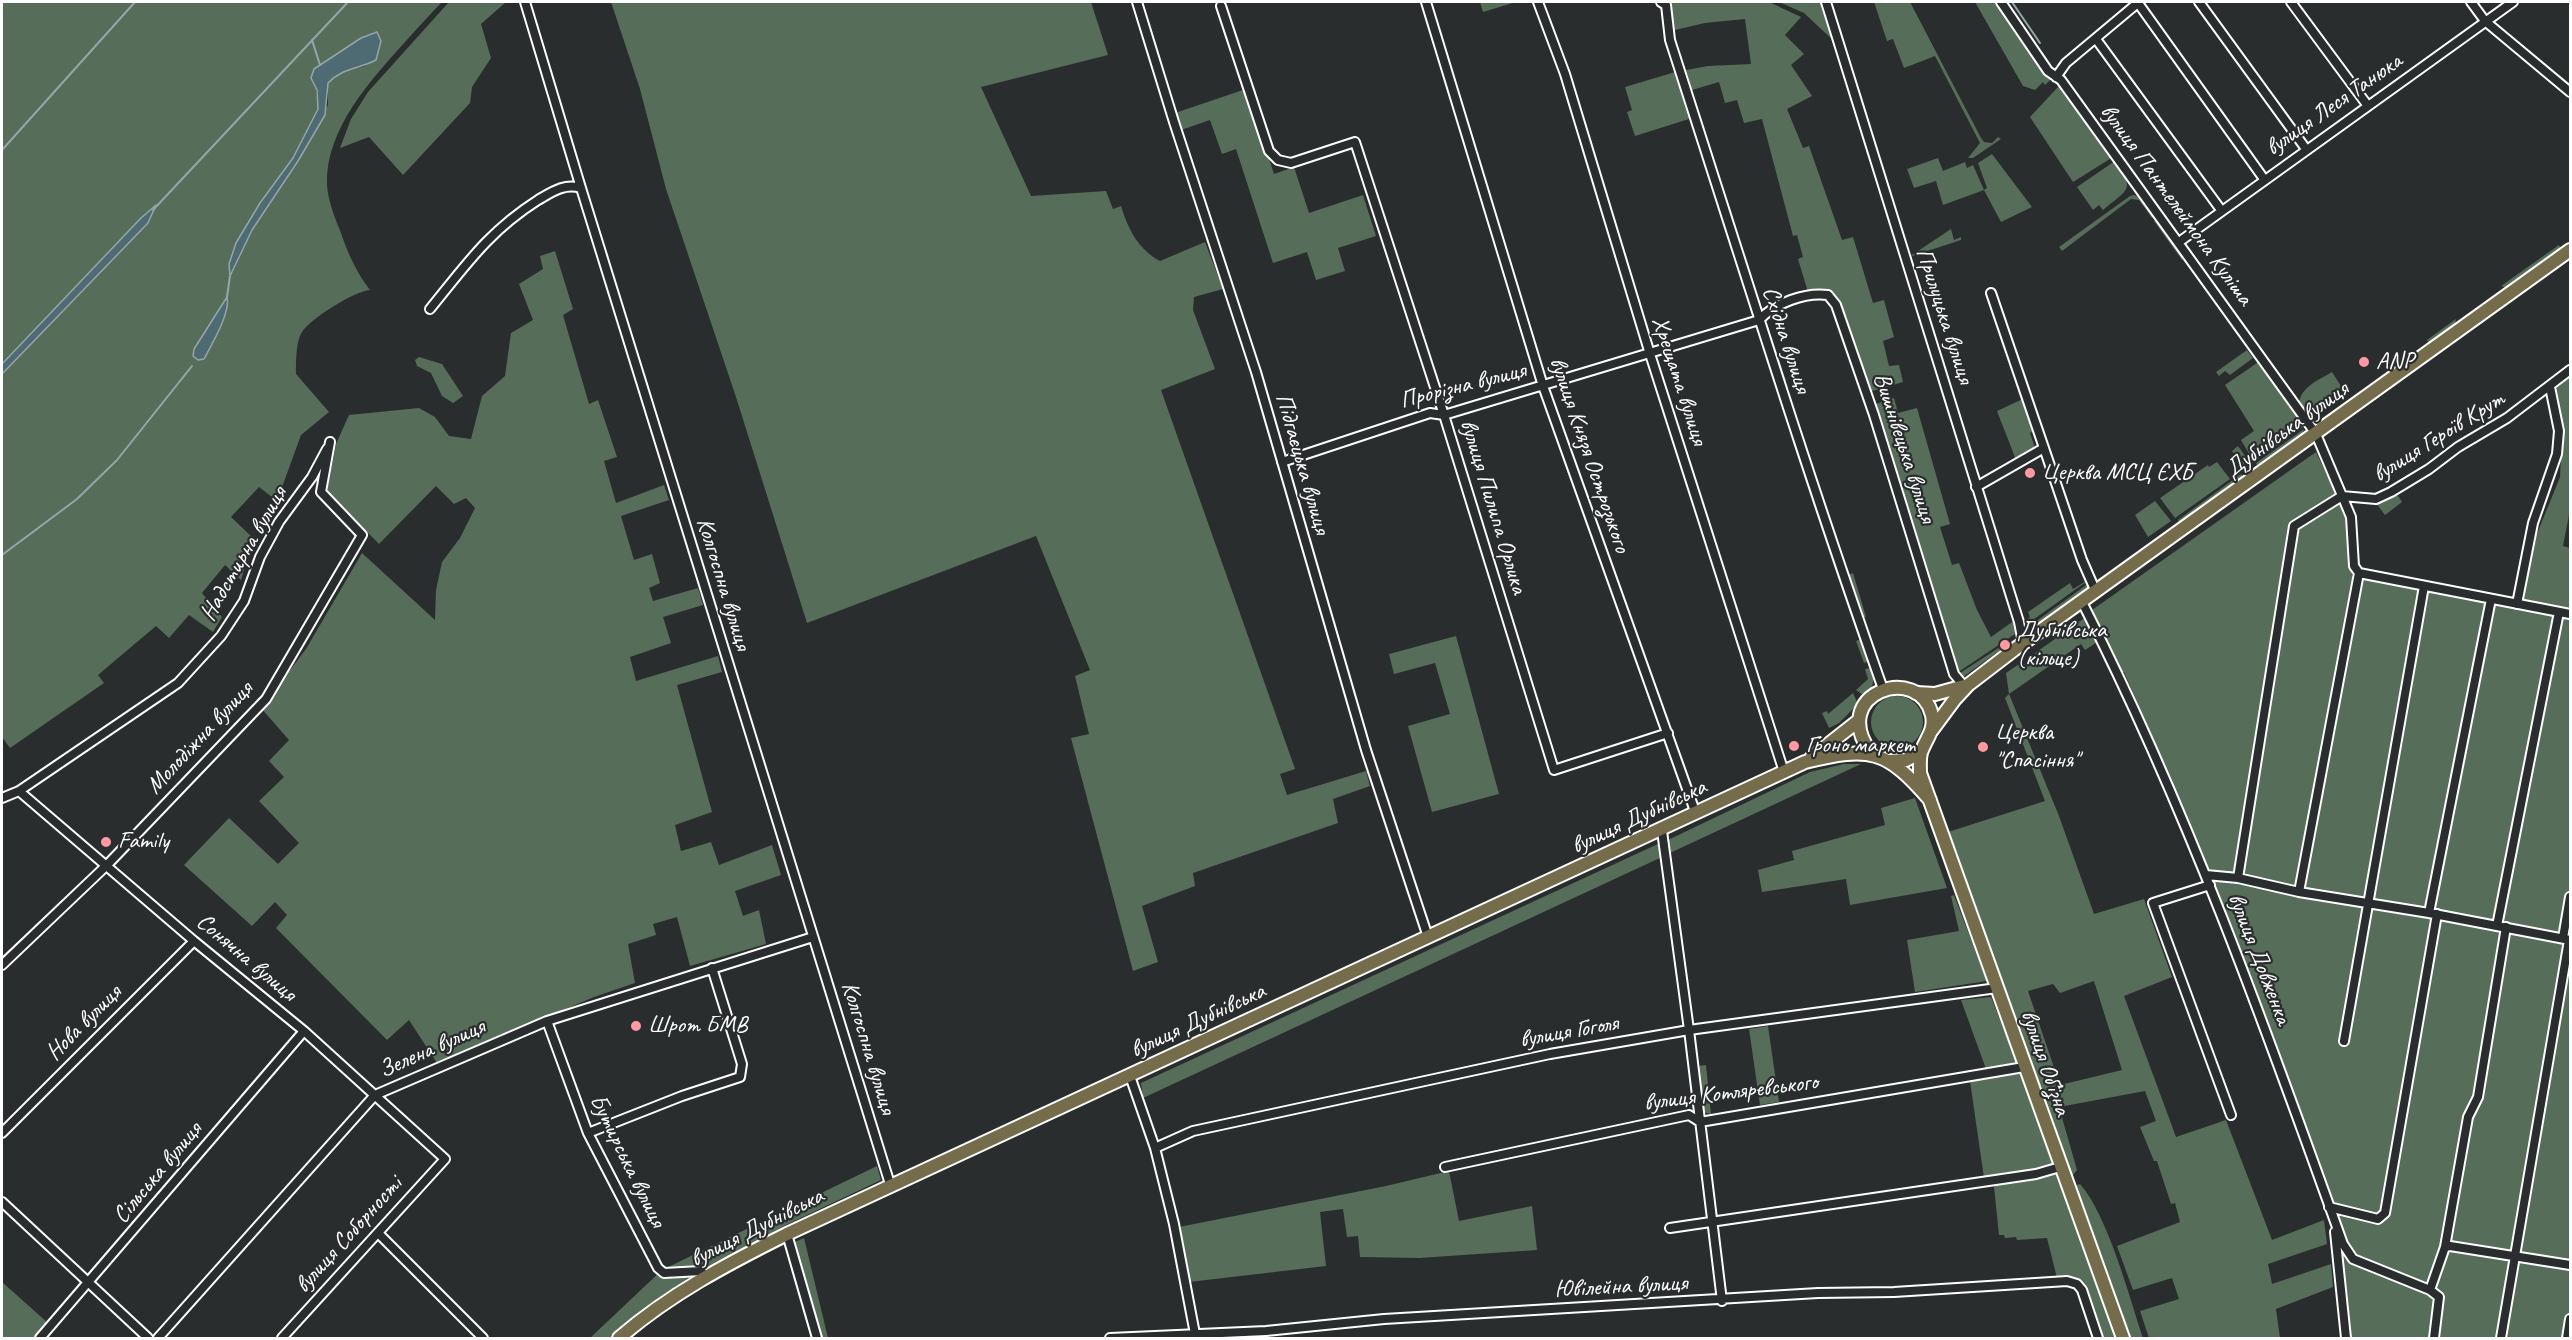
<!DOCTYPE html>
<html>
<head>
<meta charset="utf-8">
<style>
  body { margin:0 }
  #map { position:relative; width:2572px; height:1340px; overflow:hidden; background:#2a2d2e; font-family:Caveat,sans-serif }
  canvas { display:block }
  .frame { position:absolute; inset:0; border:3px solid #fff; pointer-events:none }
</style>
</head>
<body>
<div id="map">
<canvas width="2572" height="1340"></canvas>
<div class="frame"></div>
</div>
<script>
const g = document.querySelector('canvas').getContext('2d');
g.lineJoin = 'round';
function fillPath(path, color) {
  g.fillStyle = color;
  g.fill(path, 'evenodd');
}
function stroke(path, color, width, dash) {
  g.strokeStyle = color;
  g.lineWidth = width;
  g.lineCap = dash ? 'butt' : 'round';
  g.setLineDash(dash || []);
  g.stroke(path);
}
function drawText(font, color, halo, rows, align = 'center') {
  g.font = font + ' Caveat,sans-serif';
  g.lineWidth = 4.5;
  g.setLineDash([]);
  g.textBaseline = 'middle';
  g.strokeStyle = halo;
  g.fillStyle = color;
  for (const [text, x, y, turn = 0] of rows) {
    g.save();
    g.translate(x, y);
    g.rotate((+turn || 0) * Math.PI / 180);
    g.textAlign = isNaN(turn) ? turn : align;
    if (halo) g.strokeText(text, 0, 0);
    g.fillText(text, 0, 0);
    g.restore();
  }
}
fillPath(new Path2D(`
  M2,2H442C429,15 417,29 405,42C371,80 325,129 327,185C328,201 335,218 341,233C348,254 357,273 370,290C355,291 311,318 302,332C296,341 296,362 296,374L329,412L301,435L277,501L259,487L231,517L253,538L241,580L225,565L202,593L222,617L213,632L189,615L169,638L156,626L98,675L104,683L10,748L2,737ZM376,32L365,66L338,73L328,83V105L298,161L252,230L230,275L260,203L293,158L318,109L314,69L361,38Z
  M449,2H506L481,24L491,58L472,87L470,103L403,175L369,137L340,148L351,119L368,92Z
  M611,2H1091L1108,55L981,87L1031,196L1106,191L1113,209L1121,206C1128,229 1138,249 1160,261L1205,242L1223,289L1194,297L1193,310L1215,369L1161,390L1295,769L1280,774L1287,795L1366,771L1370,786L1333,799L1338,823L1193,873L1195,886L1142,906L1158,962L1133,971L1071,738L1089,734L1075,676L1090,670L1036,536L807,623L736,397L666,189L640,89Z
  M1480,2H1516L1483,12Z
  M1672,2H1769L1801,17L1785,35L1804,54L1791,65L1812,96L1787,109L1803,148L1809,146L1842,240L1853,237L1873,303L1884,300L1894,337L1883,341L1889,366L1899,365L1903,382L1869,392L1834,297L1829,292H1808L1798,259L1803,257L1797,235L1793,236L1762,119L1744,123L1737,100L1725,103L1719,82L1692,90L1686,70L1708,66L1751,64L1745,19L1705,23L1675,30L1672,22Z
  M1779,2H1824L1835,42L1804,13Z
  M1874,2H1910L1981,138L1984,142L1992,143L1998,137L2001,139L1973,158H1968L1980,143L1935,56L1904,68L1893,39L1887,41Z
  M1975,2H1999L2051,79L2045,85L2043,82L2035,90L2023,86Z
  M1675,72L1689,119L1635,136L1627,112L1632,110L1625,87Z
  M2058,87H2061L2113,157L2073,182L2030,117Z
  M1246,89L1274,174L1294,167L1309,213L1363,195L1376,236L1338,248L1345,271L1316,280L1307,252L1273,263L1236,149L1222,154L1210,120L1181,130L1175,113Z
  M1992,154L2032,207L2001,222L1984,190L1943,205L1936,181L1914,188L1907,169L1938,158L1943,171L1965,162L1967,168L1973,165L1984,190L1987,188L1978,163Z
  M2115,161C2136,190 2128,189 2103,210L2099,205L2093,210L2077,187Z
  M2134,195L2143,199L2155,215L2152,218L2139,200L2131,199L2062,251L2059,247L2130,196Z
  M2158,219L2185,255L2182,260L2154,221Z
  M1951,229L1954,240L1961,237V240L1909,257Z
  M2559,245L2561,249L2507,288L2501,286Z
  M555,251L573,309L563,315L589,404L598,400L617,457L604,461L616,503L664,485L669,500L621,516L634,560L652,554L660,583L649,588L653,601L698,588L703,605L663,617L671,643L630,657L636,681L718,656L722,672L677,685L712,812L675,825L681,851L711,842L719,865L772,845L781,875L735,891L743,916L759,910L766,944L690,966L677,917L653,924L656,935L628,944L635,983L594,997L437,1063L409,1020L387,1040L276,928L287,915L275,902L252,926L184,865L229,818L278,864L299,843L259,801L284,777L269,761L289,740L261,708L306,649L362,553L435,620L436,590L442,562L460,538L475,508L466,498L454,504L436,486L379,544L327,491L336,444L349,415L419,408L435,417L449,436L471,439L482,396L505,376L511,333L533,320L519,284L543,269L540,256Z
  M1765,317L1786,381L1783,382L1762,318Z
  M2456,319L2455,324L2429,343L2427,340Z
  M2247,350L2253,358L2230,375L2225,371L2219,376L2216,372Z
  M419,357L442,364L463,396L453,403L442,396L431,373L417,366L415,360Z
  M2257,363H2261L2303,422V427L2254,462L2241,440L2254,431L2225,385Z
  M2332,372L2346,394L2312,417L2300,407C2296,389 2319,380 2332,372Z
  M2570,373V510L2563,546L2570,548V609L2521,600L2532,546L2560,477L2562,433L2554,387Z
  M1894,398L1898,413L1917,408L1950,524L1940,527L1952,565L1959,563L1977,610L1991,637L2015,620L2018,632L1957,673L1873,405Z
  M2025,398L2035,430L2030,433L2035,448L2016,460L1997,411Z
  M2304,429L2302,435L2258,466L2256,463Z
  M2238,446L2251,464L2245,469L2232,451Z
  M2316,452L2346,515L2352,576L2570,618V1338H2349L2337,1210L2172,782L2124,672H2121L2092,610Z
  M1810,458L1847,569L1845,570L1808,459Z
  M2217,462L2230,479L2175,518L2160,498L2208,465L2209,467Z
  M2241,474L2243,477L2179,522L2178,520Z
  M2396,493L2402,502L2385,515L2376,503Z
  M2155,501L2171,521L2148,537L2135,515Z
  M1853,573L1866,617L1862,618L1848,575Z
  M2086,581V582L2023,627L2022,623L2030,617L2028,612L2070,583L2073,589Z
  M2089,583L2090,586L2028,631L2024,630Z
  M2086,617L2099,641L2085,650L2081,644L2009,694L2059,816L2094,914L2144,899L2172,977L2124,996L2176,1137L2226,1120L2272,1240L2324,1220L2327,1244L2268,1264L2272,1284L2331,1264L2333,1287L2276,1309L2280,1338H2149L2140,1311L2179,1299L2172,1278L2133,1290L2117,1246L2180,1222L2175,1203L2171,1204L2157,1161H2154L2140,1127L2156,1121L2145,1091L2059,1107L2077,1170L2073,1175H2070L1945,833L2045,801L2005,698L2009,694L2006,673L2022,662L2025,665L2037,656L2035,653ZM2094,981L2122,1070L2060,1085L2028,991L2053,984L2060,993Z
  M1456,636L1499,794L1432,812L1408,726L1450,714L1435,663L1394,674L1389,654Z
  M1859,640L1863,641L1869,661L1864,663L1856,641Z
  M2000,647L2002,649L1960,679L1957,675Z
  M1871,668C1876,681 1873,685 1866,697L1856,690L1868,679L1865,669Z
  M1853,693L1858,704L1839,723L1829,728L1822,713L1827,711L1828,714Z
  M1871 722a26 26 0 1 1 52 0a26 26 0 1 1-52 0Z
  M1844,764H1861L1670,853L1668,840L1810,772Z
  M1915,798L1947,888L1850,905L1846,879L1762,892L1758,870L1794,860L1792,851L1885,825L1881,808Z
  M1660,843L1662,857L1143,1098L1141,1083Z
  M1954,895L1987,981L1915,992L1907,940L1959,931L1951,896Z
  M1991,997L2017,1062L1986,1069L1961,1000Z
  M1768,1026L1779,1102L1760,1105L1749,1029Z
  M1706,1065L1711,1114L1703,1112L1698,1066Z
  M2020,1073L2053,1163L2035,1170L1984,1178L1970,1081Z
  M877,1166L881,1180L788,1224L693,1274L612,1338H590L662,1270Z
  M1449,1171L1459,1221L1532,1206L1537,1250L1419,1258L1360,1257L1358,1236L1347,1237L1343,1209L1320,1212L1326,1266L1189,1282L1179,1227L1386,1186Z
  M2056,1173L2116,1338H2101L2079,1281L2067,1277L2057,1278L2047,1238L2017,1240L2016,1237L2005,1238L2004,1235H1999L1994,1187L1996,1184Z
  M2080,1184C2108,1216 2129,1296 2143,1338H2131L2074,1186Z
  M804,1238L828,1338H821L795,1242Z
  M2,1282L48,1323L34,1338H2Z`), '#566d59');
const water = new Path2D(`
  M377,32L381,41L376,60C359,69 342,68 328,83L325,115L298,161L252,230L230,276L229,264L236,243L260,203L293,158L318,109L317,90L311,78L314,69L361,38Z
  M156,205L148,223L2,374V364L141,218Z
  M227,297C231,312 212,344 204,359L198,360L193,356L194,349Z`);
fillPath(water, '#4e6b73');
stroke(water, '#95a6ab', 1.5);
stroke(new Path2D(`
  M2012,2L2040,43
  M312,40L320,65
  M2,150L135,2
  M153,210L348,2
  M227,297L230,276
  M2,555L77,499L117,460L192,366`), '#95a6ab', 2);
const minor = new Path2D(`
  M525,2L581,188
  M1137,2L1174,122L1256,372L1366,750L1428,937
  M1426,2L1543,386L1696,814
  M1538,2L1565,74L1650,354L1784,772
  M1661,2L1666,5L1670,40C1740,257 1807,474 1883,689
  M1826,2L2019,622L2023,643
  M2001,2L2048,71L2061,80L2316,434L2351,517L2354,566L2359,573L2570,614
  M2199,2L2306,149
  M2291,2L2368,106
  M2471,2L2485,21L2570,92
  M2138,3L2264,179
  M1221,6L1269,151L1278,160L1291,163L1355,142L1444,415L1554,770L1668,733
  M2096,39L2221,210
  M2056,77L2066,63L2139,2
  M2179,242L2513,2
  M1991,293L2044,448
  M430,309C466,265 488,232 538,200C552,192 564,183 581,188L890,1184
  M1282,462L1430,413L1444,415L1759,320C1775,303 1805,292 1828,295L1836,305L1874,415L1954,674L1964,686
  M1976,487L2044,448L2082,560L2096,592
  M2082,602C2187,808 2265,1026 2343,1244L2353,1259L2430,1290L2439,1297L2434,1338
  M2517,604L2533,523L2557,454L2559,431L2550,387
  M19,791L194,941L304,1031L445,1159L282,1338
  M2,798L19,791L178,683L221,636L244,601L260,557L279,522L312,477L327,449
  M1662,831L1689,1030L1722,1301
  M2206,875L2238,878L2299,892L2429,913L2570,940
  M2238,878L2294,526L2342,496L2376,499L2391,492L2429,469L2458,447L2507,418L2570,370
  M2210,885L2153,903L2231,1115
  M2299,892L2359,573
  M2429,913L2491,599
  M2497,926L2559,612
  M2563,938L2570,897
  M2,965L107,865L266,699L362,535L321,492L330,442
  M547,1021L588,1133L658,1268L664,1273L701,1271L705,1276
  M2344,1041L2424,586
  M1130,1076L1155,1148L1174,1224L1195,1334
  M2,1133L194,941
  M588,1133L682,1096L740,1077L742,1064L712,968
  M1155,1148L1193,1131L1550,1054L1689,1030L1997,988
  M1445,1167L1689,1115L1700,1122L2024,1067
  M2,1202L148,1338
  M2329,1207L2378,1219L2385,1213L2437,914
  M1670,1228L2036,1174L2060,1167
  M2335,1232L2346,1338
  M378,1233L483,1338
  M787,1234L817,1338
  M2445,1247L2468,1117L2478,1097L2506,927
  M2430,1290L2445,1247L2450,1246L2570,1265
  M40,1338L304,1031
  M158,1338L375,1095L547,1021L813,937
  M1110,1338L1266,1331L1384,1319L1818,1293L1894,1292L2067,1281L2077,1284L2082,1290L2098,1338
  M2501,1338L2569,940
  M2567,1338L2570,1319`);
const primary = new Path2D(`
  M1916,693L1935,694L1964,686
  M1932,730L1955,699L1968,685L2015,649L2570,250`);
const trunk = new Path2D(`
  M1871,753C1827,693 1919,662 1932,715C1935,730 1927,737 1922,750C1919,756 1920,765 1920,773L2123,1338
  M1811,758L1858,721
  M1889,761L1906,760L1921,752
  M619,1338C670,1294 727,1264 787,1234L1805,762C1870,746 1886,749 1930,800`);
stroke(minor, '#fff', 12);
stroke(primary, '#fff', 16);
stroke(trunk, '#fff', 16);
stroke(minor, '#2a2d2e', 8);
stroke(primary, '#746c4b', 12);
stroke(trunk, '#746c4b', 12);
for (const [x, y, r, color] of [
  [2364,362,6,"#ff9aa2"],
  [2030,473,6,"#ff9aa2"],
  [2005,645,6,"#ff9aa2"],
  [1794,746,6,"#ff9aa2"],
  [1983,747,6,"#ff9aa2"],
  [106,842,6,"#ff9aa2"],
  [636,1026,6,"#ff9aa2"]
]) {
  const dot = new Path2D();
  dot.arc(x, y, r, 0, 2 * Math.PI);
  g.fillStyle = color;
  g.fill(dot);
  stroke(dot, '#2a2d2e', 2);
}
drawText('24px', '#fff', '#2a2d2e', [
  ["вулиця Леся Танюка",2334,105,-35],
  ["вулиця Пантелеймона Куліша",2176,205,54],
  ["Прилуцька вулиця",1944,316,72],
  ["Східна вулиця",1786,340,72],
  ["Хрещата вулиця",1679,381,72],
  ["Прорізна вулиця",1463,386,-14],
  ["Дубнівська вулиця",2287,430,-36],
  ["вулиця Героїв Крут",2439,437,-32],
  ["Вишнівецька вулиця",1904,448,72],
  ["вулиця Князя Острозького",1589,455,71],
  ["Підгаєцька вулиця",1302,464,74],
  ["вулиця Пилипа Орлика",1493,507,73],
  ["Надстирна вулиця",244,554,-60],
  ["Колгоспна вулиця",723,584,73],
  ["Молодіжна вулиця",200,738,-47],
  ["вулиця Дубнівська",1639,817,-25],
  ["Сонячна вулиця",246,958,40],
  ["вулиця Довженка",2259,959,69],
  ["вулиця Дубнівська",1198,1021,-25],
  ["Нова вулиця",84,1023,-45],
  ["вулиця Гоголя",1569,1032,-10],
  ["Колгоспна вулиця",868,1048,73],
  ["Зелена вулиця",432,1049,-24],
  ["вулиця Об’їзна",2045,1063,71],
  ["вулиця Котляревського",1731,1093,-7],
  ["Бутирська вулиця",627,1161,64],
  ["Сільська вулиця",158,1173,-50],
  ["вулиця Дубнівська",757,1228,-27],
  ["вулиця Соборності",349,1235,-48],
  ["Ювілейна вулиця",1621,1287,-3]
]);
drawText('24px', '#fff', '#2a2d2e', [
  ["ANP",2376,362],
  ["Церква МСЦ ЄХБ",2042,473],
  ["Дубнівська",2017,631],
  ["(кільце)",2017,659],
  ["Церква",1995,733],
  ["\"Спасіння\"",1995,761],
  ["Гроно маркет",1806,746],
  ["Family",118,842],
  ["Шрот БМВ",648,1026]
], 'left');
</script>
</body>
</html>
